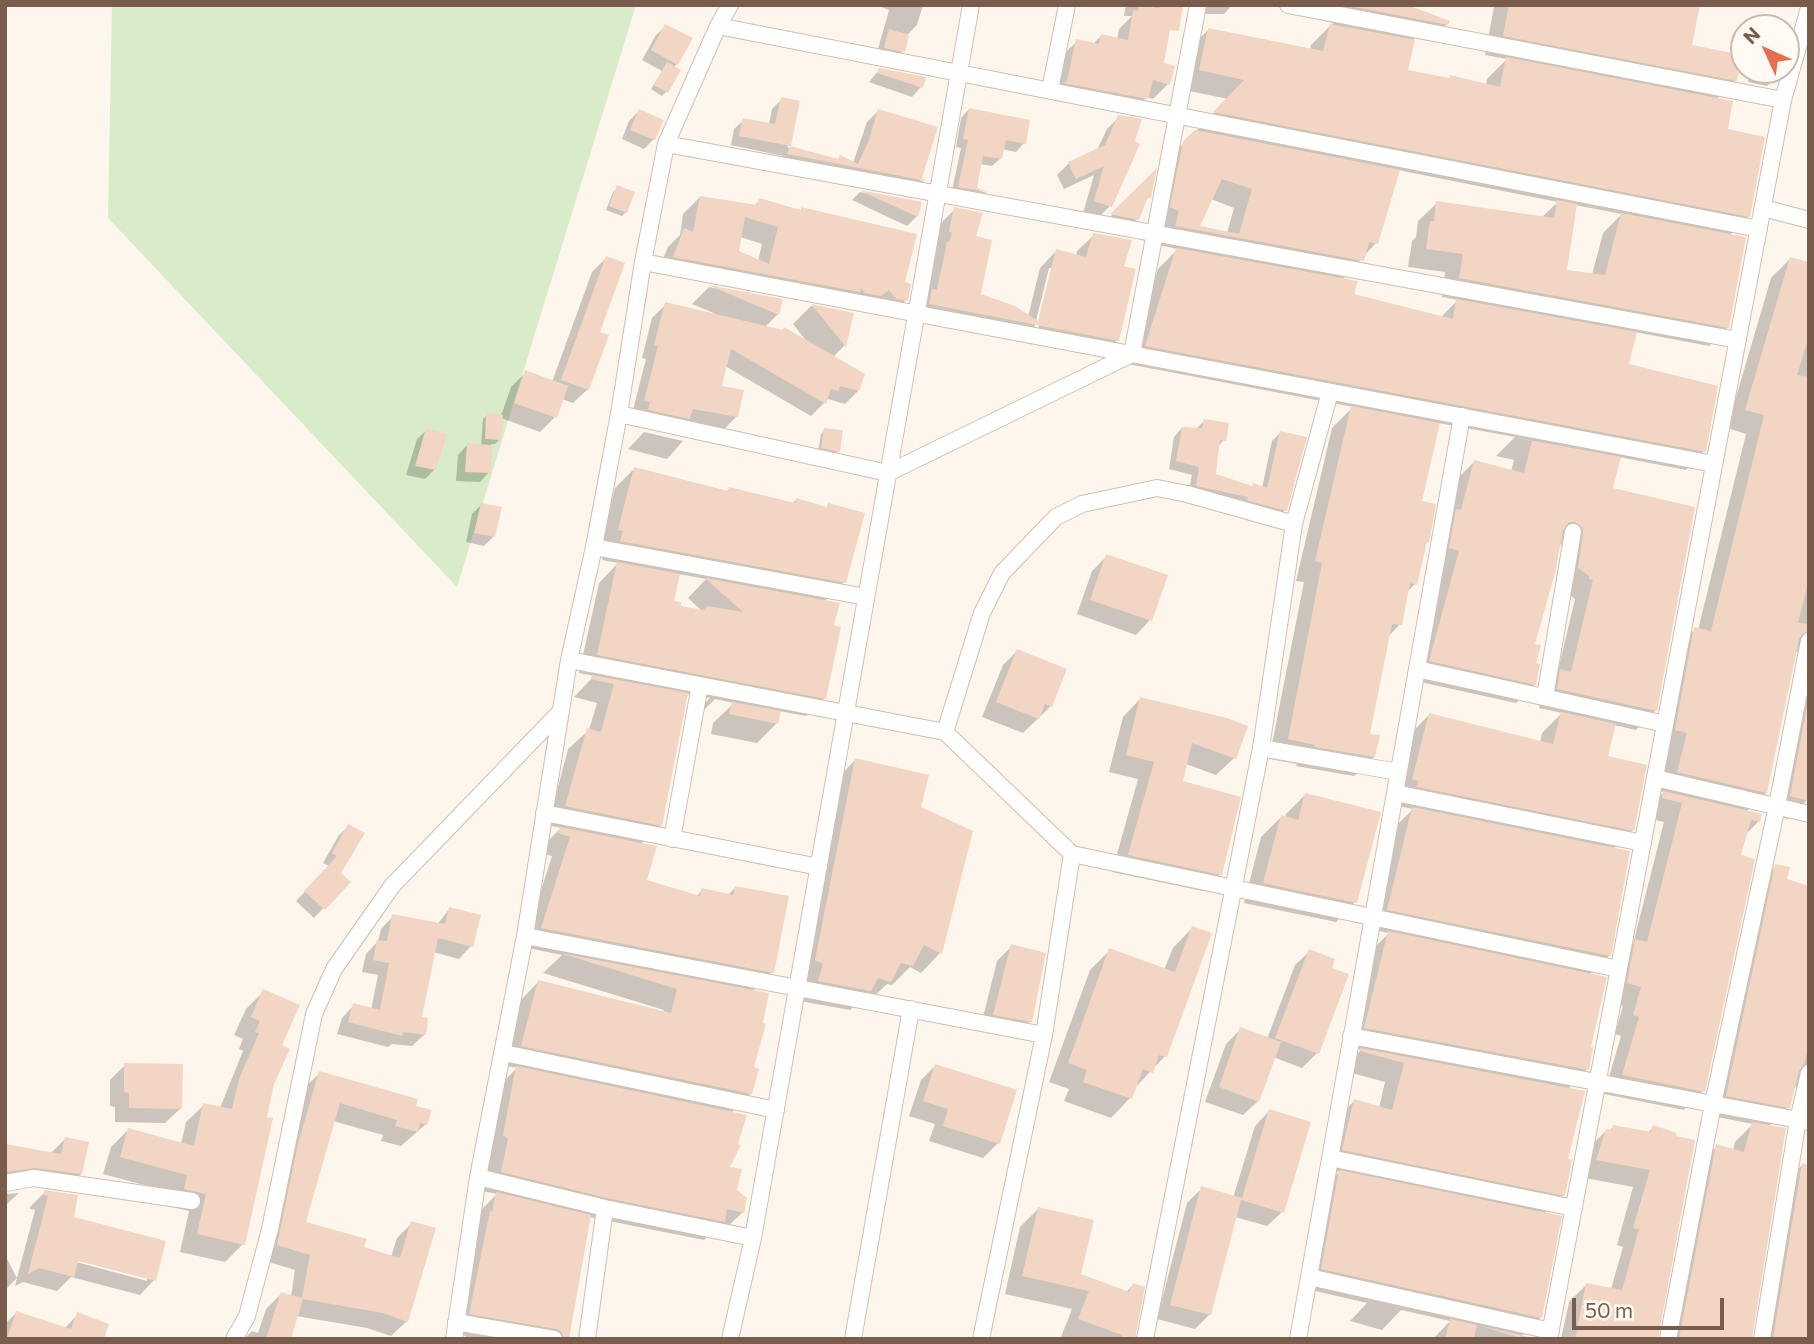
<!DOCTYPE html>
<html>
<head>
<meta charset="utf-8">
<style>
  body { margin:0 }
  #map { position:relative; width:1814px; height:1344px; overflow:hidden; background:#fdf6ec; font-family:Commissioner,sans-serif }
  canvas { display:block }
  .frame { position:absolute; inset:0; border:7px solid #7a5c4d; pointer-events:none }
  .north { position:absolute; left:1730px; top:14px; width:70px; height:70px; box-sizing:border-box; background:#fffaf3; border:2px solid #cabbb1; border-radius:50%; rotate:315deg; font-size:19px; font-weight:700; line-height:28px; text-align:center; color:#7a5c4d }
  .north::after { content:''; display:block; margin:auto; width:24px; height:32px; background:#e76f51; clip-path:polygon(50% 0,100% 100%,50% 72%,0 100%) }
  .scale { position:absolute; left:1572px; top:1298px; width:152px; height:32px; box-sizing:border-box; border:4px solid #7a5c4d; border-top:0; padding-left:9px; font-size:21px; line-height:24px; white-space:nowrap; color:#7a5c4d; -webkit-text-stroke:5px #fffaf3; paint-order:stroke }
</style>
</head>
<body>
<div id="map">
<canvas width="1814" height="1344"></canvas>
<div class="frame"></div>
<div class="north">N</div>
<div class="scale">50 m</div>
</div>
<script>
const g = document.querySelector('canvas').getContext('2d');
g.lineJoin = 'round';
function fillPath(path, color) {
  g.fillStyle = color;
  g.fill(path, 'evenodd');
}
function stroke(path, color, width, dash) {
  g.strokeStyle = color;
  g.lineWidth = width;
  g.lineCap = dash ? 'butt' : 'round';
  g.setLineDash(dash || []);
  g.stroke(path);
}
fillPath(new Path2D(`
  M112,5H636L457,587L108,218Z`), '#d8ecc9');
fillPath(new Path2D(`
  M876,5H923L917,25L908,34L903,51L894,60L876,56L889,10Z
  M1126,5H1232L1224,14H1197L1194,9L1187,5L1145,15L1168,84L1153,99L1147,97L1131,113L1051,97L1062,56L1077,41L1092,45L1101,36L1117,39L1119,29L1132,16H1124Z
  M1322,5H1410L1409,7L1447,24L1429,41L1414,38L1405,71L1486,85L1487,79L1507,59L1485,55L1494,7L1486,5H1699L1690,47L1736,80L1716,100L1749,216L1729,236L1728,327L1709,346L1635,332L1627,365L1704,451L1686,470L1619,457L1611,489L1655,711L1636,730L1614,725L1606,757L1633,830L1613,849L1628,853L1609,956L1589,975L1587,1069L1568,1089L1564,1195L1544,1214L1541,1317L1521,1337L1529,1339H1433L1450,1321L1401,1310L1382,1330L1350,1321L1367,1303L1302,1288L1320,1192L1339,1172L1324,1169L1335,1121L1354,1101L1379,1108L1385,1082L1341,1070L1361,1050L1345,1047L1368,954L1389,933L1369,929L1393,829L1413,809L1398,806L1409,735L1429,715L1540,743L1542,733L1562,713L1539,708L1542,690L1557,675L1575,599L1559,587L1564,547L1559,543L1533,645L1535,684L1516,703L1411,680L1455,481L1474,462L1511,471L1514,460L1496,456L1515,437L1438,423L1420,502L1434,505L1427,542L1424,545L1415,584L1407,592L1400,624L1388,637L1368,735L1374,757L1354,776L1296,766L1297,764L1269,759L1304,582L1296,581L1332,428L1353,407L1128,364L1158,269L1178,249L1158,245L1165,162L1228,99L1180,89L1189,49L1208,30L1310,50L1311,45L1333,23L1319,20ZM1398,170L1558,202L1541,218L1437,203L1418,221L1416,237L1412,241L1408,267L1445,272L1442,297L1458,300L1440,318L1352,296L1342,280L1376,243ZM1211,199L1234,208L1227,233L1197,227ZM1575,205L1622,214L1603,233L1592,275L1565,271Z
  M666,26L677,64L673,68L666,92L662,96L651,89L662,71L642,60L656,35Z
  M879,70L921,87L912,97L869,82Z
  M1750,70H1755L1753,81L1756,82L1759,70H1779L1777,76L1767,86L1748,82Z
  M782,99L789,145L787,147L837,160L853,163L867,122L878,111L935,128L919,180L924,181L915,190L779,160L783,156L731,145L734,129L744,120L769,125L772,109Z
  M969,109L1024,143L1016,152L1002,149L1001,158L992,166L980,164L975,189L987,193L980,200L951,195L961,148L956,147L961,118Z
  M639,111L654,139L644,149L622,139L629,121Z
  M1119,117L1110,206L1098,218L1083,213L1094,175L1064,189L1057,175L1069,163L1097,150L1107,129Z
  M1154,173L1149,197L1143,203L1137,219L1122,234L1098,229Z
  M617,188L626,212L622,216L606,210L613,192Z
  M860,192L920,203L917,216L907,226L852,200Z
  M700,197L754,206L760,200L903,284L906,300L889,317L879,315L871,306L863,312L848,310L844,305L841,308L657,273L668,247L680,235L683,214ZM740,237L762,244L758,261L737,253Z
  M955,209L973,238L979,295L1028,317L1040,268L1056,251L1076,256L1077,251L1094,235L1122,268L1117,340L1101,357L913,320L937,249L934,248L938,226ZM1049,268H1053L1038,330L1034,329Z
  M606,258L598,333L588,389L573,403L562,399L555,417L540,432L501,418L499,440L495,444H491L489,472L480,482L456,481L458,455L467,445L481,446L483,419L487,415L501,416L511,387L526,372L552,382L592,272Z
  M1790,259L1809,264V798L1788,819L1772,815L1801,663L1798,652L1794,651L1766,793L1746,812L1759,821L1745,835L1739,856L1703,1091L1684,1110L1604,1094L1621,1036L1615,1034L1623,1006L1609,1002L1617,960L1633,944L1664,822L1643,817L1645,812L1664,792L1659,791L1669,751L1657,748L1676,648L1695,629L1698,630L1746,434L1727,428L1771,278Z
  M709,287L781,301L778,314L764,328L781,332L784,329L808,343L793,324L811,306L852,314L844,346L833,357L858,391L845,404L828,399L811,416L725,366L720,387L737,416L723,430L632,414L646,359L642,358L652,318L666,304L716,314L692,304Z
  M1204,421L1224,440L1218,446L1214,476L1251,488H1262L1272,441L1280,433L1285,510L1277,518L1188,493L1192,475L1169,469L1174,437L1182,428L1196,429Z
  M427,430L435,469L425,479L406,475L417,439Z
  M825,430L838,451L834,455L818,452L821,434Z
  M644,432L683,441L667,459L628,449Z
  M634,469L725,493L729,489L792,504L796,500L825,508L829,505L844,582L824,602L832,627L825,698L806,716L779,711L777,723L757,743L711,734L713,723L734,703L715,699L689,725V719L710,698L686,694L661,825L641,844L645,881L696,897L702,890L728,895L736,887L772,972L752,992L751,1093L731,1113L727,1168L743,1212L723,1231L714,1229L704,1240L589,1217L568,1339H463L466,1336L451,1333L477,1214L497,1194L482,1191L497,1088L517,1068L503,1065L519,1002L538,982L663,1013L664,1010L543,973L562,955L523,947L552,856L540,853L541,848L561,828L548,825L568,749L589,730L597,703L574,697L594,676L579,673L599,583L618,563L602,560L604,550L600,549L615,488ZM678,574L706,579L688,598L703,612L679,607L672,602Z
  M481,505L494,536L484,546L466,542L472,514Z
  M1107,556L1150,620L1136,635L1077,614L1092,571Z
  M1017,651L1051,706L1023,733L982,717L1003,665Z
  M1140,699L1234,758L1216,775L1186,764L1181,782L1220,874L1203,891L1112,872L1138,779L1109,772L1123,717Z
  M855,760L919,808L971,832L940,953L921,973L910,967L892,985L887,984L870,1000L862,998L850,1010L800,1001L836,780Z
  M1305,795L1355,902L1336,922L1244,903L1261,837L1281,817L1285,818L1286,814Z
  M349,826L339,874L348,882L314,918L296,901L329,866L323,863L339,835Z
  M1776,866L1785,880L1809,902V1128L1800,1091L1794,1085L1788,1107L1768,1127L1750,1339H1665L1699,1164L1717,1146L1733,1151L1735,1142L1753,1124L1707,1115L1756,885Z
  M450,908L471,946L459,959L433,952L420,1018L425,1034L412,1046L392,1044L388,1047L337,1034L342,1018L354,1005L371,1010L378,975L362,972L366,954L378,941L381,929L393,916L437,925Z
  M1192,928L1165,1056L1134,1089L1130,1098L1111,1118L1064,1101L1069,1089L1049,1082L1090,970L1110,950L1164,970L1173,948Z
  M1012,946L1030,1021L1016,1036L980,1029L997,961Z
  M1310,951L1329,969L1346,975L1317,1053L1302,1068L1273,1057L1258,1101L1243,1115L1205,1102L1226,1044L1241,1029L1267,1039L1295,965Z
  M263,992L280,1046L243,1244L225,1262L180,1252L189,1211L167,1206L170,1192L103,1174L111,1147L128,1130L181,1144L186,1122L204,1105L220,1108L243,1051L239,1049L243,1039L234,1035L246,1009Z
  M125,1065L180,1109L165,1123L115,1122V1107L110,1106V1080Z
  M935,1066L998,1143L983,1158L929,1141L935,1124L909,1116L921,1080Z
  M320,1073L414,1107L426,1124L401,1146L381,1141L383,1135L333,1121L304,1223L362,1248L391,1257L397,1238L412,1223L407,1321L391,1336L367,1328L296,1316L290,1339H244L252,1331L258,1333L266,1309L281,1294L291,1297L295,1270L262,1260L304,1088Z
  M1269,1111L1282,1212L1267,1226L1235,1217L1210,1314L1195,1329L1157,1319L1187,1203L1202,1188L1233,1198L1255,1126Z
  M1613,1127L1648,1133L1653,1127L1656,1339H1561L1569,1302L1587,1284L1611,1289L1623,1247L1617,1245L1633,1187L1580,1177L1588,1148L1606,1131H1609Z
  M65,1139L81,1174L66,1188L5,1184V1145L50,1154Z
  M1802,1165L1809,1339H1759L1785,1183Z
  M45,1192L72,1218L154,1280L140,1295L71,1277L57,1291L23,1282L15,1286L17,1278L5,1290V1255L17,1278L35,1210L30,1209V1207ZM70,1257L147,1277V1281L69,1260Z
  M19,1193L7,1204L5,1205V1194Z
  M1038,1209L1079,1275L1126,1292L1133,1285V1339H1067L1061,1337L1072,1309L1005,1294L1020,1227Z
  M16,1313L64,1329L78,1314L102,1339H5V1324Z`), '#0003');
fillPath(new Path2D(`
  M1139,5L1159,8V5H1183L1179,31L1170,30L1164,63L1175,66L1170,85L1153,80L1148,99L1063,83L1067,81L1076,39L1099,44L1101,34L1128,40L1133,10L1138,11Z
  M1345,5H1408L1450,21L1448,25Z
  M1509,5H1700L1692,45L1742,55L1737,81L1503,36Z
  M665,24L693,38L678,65L651,50Z
  M1330,24L1415,40L1408,70L1449,78L1450,75L1500,87L1506,57L1733,101L1728,129L1765,137L1750,217L1213,112L1244,80L1199,70L1208,28L1323,51Z
  M889,29L909,35L905,52L884,48Z
  M667,62L681,70L668,93L654,85Z
  M879,68L926,77L923,88L877,73Z
  M781,97L800,101L791,146L739,136L743,118L775,124Z
  M969,108L1030,120L1026,144L1006,140L1002,159L983,156L977,188L990,192L958,187L968,140L963,139Z
  M639,109L664,120L655,140L630,130Z
  M878,109L938,127L922,178L927,181L787,154L790,146L838,159L840,155L858,164L869,140Z
  M1118,115L1142,119L1135,141L1140,144L1112,207L1094,201L1104,166L1076,179L1068,162L1105,145Z
  M1195,130L1400,170L1378,244L1369,242L1364,261L1175,226L1179,211L1170,207L1183,141ZM1222,179L1252,189L1239,234L1200,226Z
  M1157,168L1151,198L1148,197L1139,220L1110,214Z
  M617,185L635,192L627,213L609,206Z
  M859,190L922,202L918,217Z
  M700,196L757,205L759,198L801,210V207L917,234L905,282L911,284L908,301L896,299L889,290L881,296L865,293L861,288L860,292L673,257L684,228L693,232ZM745,217L778,227L769,264L739,251Z
  M1557,200L1577,204L1567,270L1605,275L1621,213L1746,237L1729,328L1459,278L1463,254L1426,249L1430,221H1434L1436,201L1554,218Z
  M954,207L983,213L976,236L992,240L981,294L1015,306L1038,321L1056,249L1086,257L1093,233L1132,240L1124,266L1136,269L1119,341L929,304L932,289L937,290L947,242H949L952,233L949,231Z
  M1176,248L1358,281L1354,294L1453,319L1456,299L1637,332L1629,364L1718,386L1706,452L1145,346Z
  M606,256L625,263L600,332L609,335L589,390L561,380Z
  M1790,257L1809,262V336L1797,375L1809,377V579L1798,623L1809,624V631L1802,634L1799,639L1767,793L1677,772L1687,733L1675,730L1694,627L1711,631L1764,415L1745,410Z
  M708,285L783,299L779,315Z
  M665,302L783,330L784,327L865,374L859,391L840,386L839,391L831,389L826,404L731,349L722,386L744,390L738,417L693,409L690,419L648,410L650,402L644,401L658,346L654,345Z
  M811,304L854,313L846,347Z
  M525,370L568,386L557,418L514,403Z
  M1351,406L1440,423L1422,501L1436,504L1429,543L1427,542L1417,585L1410,583L1402,625L1392,624L1370,734L1380,735L1375,757L1315,747V745L1288,739L1322,563L1315,561Z
  M486,413L503,415L501,440L485,439Z
  M1204,419L1229,423L1226,441L1220,440L1216,474L1252,486L1253,483L1267,488L1280,431L1307,437L1287,511L1249,501L1247,500L1248,497L1196,486L1199,467L1176,461L1182,427L1202,428Z
  M426,428L447,434L436,470L415,466Z
  M824,428L843,430L840,452L821,448Z
  M1513,437L1621,457L1613,488L1695,507L1657,711L1557,689L1560,669L1571,672L1593,580L1589,579V576L1578,568L1583,533V528L1575,522H1569L1563,530L1555,573L1535,644L1541,645L1536,663L1540,664L1536,685L1429,661L1459,551L1449,548L1456,509L1461,510L1474,460L1524,473L1532,441Z
  M467,443L492,445L491,473L465,472Z
  M634,467L728,491L729,487L795,503L796,498L827,507L828,503L865,513L846,583L620,541L623,531L618,530Z
  M481,503L502,507L495,537L474,533Z
  M1106,554L1168,575L1152,621L1090,600Z
  M617,562L680,574L674,601L681,602V606L704,610L707,606L743,612L705,578L840,603L834,625L841,627L826,699L597,655Z
  M1017,649L1067,669L1052,707L1045,704L1039,719L996,702Z
  M592,675L688,693L662,826L565,806L587,728L601,732L614,684L591,679Z
  M1140,697L1227,718L1248,726L1236,759L1192,743L1183,781L1241,797L1222,875L1128,855L1154,762L1126,755Z
  M1809,697V801L1790,796Z
  M732,702L781,711L778,724L729,714Z
  M1561,712L1616,724L1608,756L1647,765L1634,831L1417,787L1418,781L1412,779L1429,713L1553,744Z
  M855,758L929,775L921,807L973,831L942,954L924,945L913,966L901,963L891,982L878,978L871,991L818,981L823,964L815,960Z
  M1663,791L1762,814L1760,822L1751,820L1741,855L1755,859L1705,1092L1622,1075L1639,1017L1633,1015L1641,987L1627,983L1635,939L1647,942L1682,803L1662,798Z
  M1305,793L1381,812L1357,903L1263,883L1281,815L1298,820Z
  M1412,807L1630,851L1611,956L1387,910Z
  M348,824L365,833L341,873L351,882L325,910L304,891L337,856L332,853Z
  M560,827L657,846L647,880L700,896L702,888L733,895L735,886L789,896L774,973L541,928L570,837L558,833Z
  M1775,864L1790,867L1787,879L1809,886V1044L1804,1064L1799,1071L1790,1108L1726,1096Z
  M449,907L481,915L473,947L438,938L422,1017L428,1018L426,1035L403,1032L402,1036L348,1022L353,1003L380,1010L389,963L373,960L377,940L387,941L392,914L445,924Z
  M1192,926L1212,933L1167,1057L1159,1055L1153,1073L1143,1069L1132,1099L1083,1082L1087,1070L1068,1063L1109,948L1175,972Z
  M1388,931L1607,977L1591,1047H1593L1589,1070L1364,1028Z
  M1011,944L1046,953L1032,1022L993,1015Z
  M1309,949L1335,959L1332,968L1349,974L1319,1054L1275,1038Z
  M560,953L769,993L763,1023L766,1024L754,1067L759,1069L752,1094L521,1046L538,980L671,1013L677,989Z
  M263,989L300,1005L282,1045L290,1049L274,1084L267,1117L273,1118L245,1245L197,1234L206,1194L184,1189L187,1175L120,1157L128,1128L194,1146L203,1103L232,1109L239,1079L259,1033L255,1032L260,1021L251,1017Z
  M1240,1027L1281,1042L1259,1102L1219,1087Z
  M1360,1048L1585,1091L1568,1159L1572,1160L1565,1196L1342,1150L1354,1099L1392,1110L1404,1063L1360,1051Z
  M124,1063L183,1064L182,1109L129,1108V1093L124,1092Z
  M935,1064L1017,1090L1000,1144L943,1126L948,1109L923,1101Z
  M516,1066L747,1115L738,1144L741,1145L730,1167L742,1169L737,1190L747,1198L744,1213L727,1209L725,1222L607,1198L501,1172L508,1139L503,1135Z
  M319,1071L418,1099L416,1106L432,1110L427,1125L420,1123L418,1132L395,1126L397,1120L340,1103L306,1222L367,1239L364,1247L400,1258L411,1221L436,1228L408,1322L383,1313L303,1299L291,1339H266L281,1292L302,1298L310,1255L277,1245L298,1144Z
  M1269,1109L1311,1122L1284,1213L1241,1200L1211,1315L1170,1305L1201,1186L1242,1198Z
  M1752,1122L1786,1128L1752,1339H1679L1716,1144L1744,1152Z
  M1613,1125L1651,1132L1653,1125L1677,1133L1676,1136L1695,1140L1658,1339H1575L1586,1283L1622,1290L1639,1229L1633,1228L1650,1170L1596,1160L1606,1129L1612,1130Z
  M65,1137L89,1142L82,1174L35,1168L5,1172V1144L61,1154Z
  M1802,1163L1809,1165V1339H1773Z
  M1339,1170L1562,1216L1542,1318L1321,1269Z
  M44,1190L78,1195L74,1217L166,1241L156,1281L78,1261L74,1277L39,1268L28,1274L48,1196L44,1195Z
  M496,1192L591,1215L569,1339H564L561,1331L556,1329L469,1314L490,1211L492,1212Z
  M1038,1207L1094,1220L1081,1274L1129,1292L1133,1283L1145,1287L1135,1339H1121L1122,1335L1078,1319L1089,1291L1022,1276Z
  M16,1311L71,1329L77,1312L109,1324L104,1339H7Z
  M1450,1319L1538,1339H1525L1477,1325L1474,1339H1445Z`), '#f3d5c3');
const street = new Path2D(`
  M1288,5L1783,100
  M718,26L1759,229
  M1050,90L1067,5
  M666,144L1738,340
  M1763,208L1809,220
  M643,262L1714,464
  M619,414L888,473L1132,354L1198,5
  M594,547L866,597
  M569,660L945,732L1072,854L1619,969
  M1417,669L1665,724
  M1545,697L1573,532
  M945,732L982,613L1002,573L1056,517L1082,504L1157,488L1187,494L1294,524
  M1261,748L1398,772
  M1655,778L1809,814
  M1395,793L1643,843
  M544,813L819,867
  M672,839L700,685
  M525,936L1044,1035
  M1351,1036L1809,1122
  M504,1053L776,1110
  M1330,1158L1574,1208
  M478,1177L605,1208L753,1238
  M5,1183L34,1178L192,1201
  M1309,1277L1551,1331
  M456,1322L554,1339
  M234,1339L247,1316L270,1229L314,1014L334,969L392,886L560,712
  M454,1339L478,1177L525,936L569,660L594,547L619,414L643,262L666,144L718,26L730,5
  M587,1339L605,1208
  M730,1339L753,1238L971,5
  M853,1339L911,1009
  M981,1339L1044,1035L1072,854
  M1145,1339L1261,748L1294,524L1330,392
  M1298,1339L1462,416
  M1549,1339L1783,100L1809,8
  M1668,1339L1713,1104L1777,806L1809,641
  M1762,1339L1798,1120L1809,1073`);
stroke(street, '#d1beb0', 18);
stroke(street, '#fff', 16);
</script>
</body>
</html>
